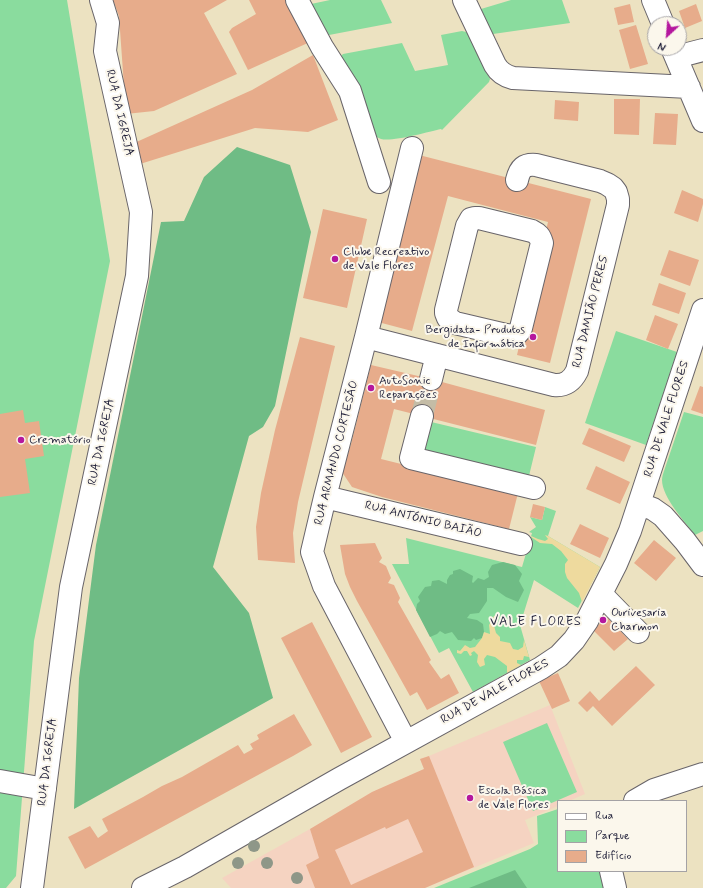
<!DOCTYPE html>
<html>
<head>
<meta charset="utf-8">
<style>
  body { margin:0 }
  #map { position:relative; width:703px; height:888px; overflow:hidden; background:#ece2c1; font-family:Mynerve,sans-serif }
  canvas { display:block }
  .legend { position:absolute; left:557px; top:800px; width:130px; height:72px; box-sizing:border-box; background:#fbf7ec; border:1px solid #a4a2a5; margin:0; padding:5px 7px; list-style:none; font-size:12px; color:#22223b }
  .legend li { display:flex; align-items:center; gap:8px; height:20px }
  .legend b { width:20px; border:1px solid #a4a2a5 }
  .north { position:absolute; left:647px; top:16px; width:40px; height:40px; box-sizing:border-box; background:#fbf7ec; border:1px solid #a4a2a5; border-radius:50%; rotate:206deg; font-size:11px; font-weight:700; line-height:16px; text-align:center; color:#22223b }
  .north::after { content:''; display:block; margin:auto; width:14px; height:18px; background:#b5179e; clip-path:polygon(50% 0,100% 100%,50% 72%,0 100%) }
</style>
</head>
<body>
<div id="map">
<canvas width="703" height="888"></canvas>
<ul class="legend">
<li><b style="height:5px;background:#fff"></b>Rua</li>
<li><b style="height:11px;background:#8adc9e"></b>Parque</li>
<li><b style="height:11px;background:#e7ac8b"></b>Edifício</li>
</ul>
<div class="north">N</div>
</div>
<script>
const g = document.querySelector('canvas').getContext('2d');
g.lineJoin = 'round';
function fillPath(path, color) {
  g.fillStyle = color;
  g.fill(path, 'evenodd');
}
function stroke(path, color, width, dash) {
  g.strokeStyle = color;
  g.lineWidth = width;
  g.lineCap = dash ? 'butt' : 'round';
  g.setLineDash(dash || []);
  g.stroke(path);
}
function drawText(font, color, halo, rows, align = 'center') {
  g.font = font + ' Mynerve,sans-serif';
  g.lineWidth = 4;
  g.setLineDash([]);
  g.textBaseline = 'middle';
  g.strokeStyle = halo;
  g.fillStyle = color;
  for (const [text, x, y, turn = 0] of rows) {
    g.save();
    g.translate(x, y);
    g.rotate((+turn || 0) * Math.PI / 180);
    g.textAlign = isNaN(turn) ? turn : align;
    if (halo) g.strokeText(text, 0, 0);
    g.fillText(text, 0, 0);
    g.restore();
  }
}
fillPath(new Path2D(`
  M550,705L585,794L569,801H558V806L525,820L534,843L425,888H231L222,878L310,829L372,792L424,769L420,759L429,756Z`), '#f5d3c1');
fillPath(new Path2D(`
  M0,0H67L110,261L34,641L16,876L6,888H0Z
  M330,0H381L392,23L329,35L311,4Z
  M511,0H562L570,23L493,34L481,9Z
  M462,31L466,32L470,35L490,79L489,82L442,130L441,129C428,132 392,142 381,139C378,138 375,136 373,134L340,57L343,54L402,43L415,71L448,65L441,35Z
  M616,331L677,352L646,445L585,423Z
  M684,412L703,417V531L695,535C685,522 662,497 662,480C662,477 663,474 664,471Z
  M427,421L536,447L528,480L420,455Z
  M545,507L556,511L548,536L600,567L578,608L534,580L520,625L530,660L473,692L449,648L439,653L392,564H409L406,538L522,567L532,533L529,532L536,527L530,517L542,520Z
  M547,723L577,792L533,811L503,742Z
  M558,809V871H600L603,888H434L530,849L538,844L537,816Z`), '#8adc9e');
fillPath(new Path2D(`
  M237,147L290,165L311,232L275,406L263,427L249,436L213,567L249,613L273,698L74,809L79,678L96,545L161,222L184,221L204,177Z
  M503,562L515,565L522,574L519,581L524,590L518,602L506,597L493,588H487V601L479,613L470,614L467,618L477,620L483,624L484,632L482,638L476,640L474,638L471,641L458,640L452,632L445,634L440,631L437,634L430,637L416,610L417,604L420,601L418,597L425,587L431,586L432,581L439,580L447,584V580L450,575L453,574V571L460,569L473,576L472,582L473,583L478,578L484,580L489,577L488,572L492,565Z
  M515,870L527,888H469Z`), '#6fbc85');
fillPath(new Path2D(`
  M545,535L548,536L600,567L582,602L579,593L567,578L565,572V564L568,560L561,551L552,544L540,543L531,537V536L538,539L545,541L548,539Z
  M494,616H497L493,622L496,633L500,637V641L510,643L513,649L518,650L523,647L524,640L529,657L524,656L523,660H517V663L521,665L507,673V666L495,657L487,655L484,659L485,665L480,667L477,662L478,655L474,651L471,653L472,655L470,656L467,651H464L461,654L457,653V650L460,651L465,645L470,648L475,647L482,638L484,632L490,634L489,625Z`), '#eeda9e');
fillPath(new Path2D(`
  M113,0H227L204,13L237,74L154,111L126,114L119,16Z
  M249,0H288L310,42L248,70L229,32L232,28L256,14Z
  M630,4L634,22L618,25L614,8Z
  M696,4L702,21L685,28L679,11Z
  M636,25L648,64L630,69L619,30Z
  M313,55L338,120L308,132L255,128L140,164L132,144L252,90Z
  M614,99H640L639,135L614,134Z
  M555,100L579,102L578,121L554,119Z
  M655,113L678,114L676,145L653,144Z
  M419,155L591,199L550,363L517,355L548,222L448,196L412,331L378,322Z
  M682,190L703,199V204L698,222L674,213Z
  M323,209L367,219L347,308L303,298Z
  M669,250L699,260L690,286L660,275Z
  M659,283L686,293L679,314L652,305Z
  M655,315L678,324L668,349L646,340Z
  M300,337L335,346L298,502L293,533L295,563L258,560L256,527L261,493L275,430Z
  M371,365L431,379L545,410L536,445L394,409L381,459L518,493L509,529L382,497L352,487L342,472L351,444Z
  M700,386L703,387V414L691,410Z
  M23,410L25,423L39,421L44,456L25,459L30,493L0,497V414Z
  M589,428L631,446L624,462L582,444Z
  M596,466L630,482L620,504L586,489Z
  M533,504L545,507L542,520L530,517Z
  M580,524L609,538L600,558L570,544Z
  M654,540L676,558L656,581L634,563Z
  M375,543L382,558L379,562L386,566L391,578L388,583L394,585L400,598L398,602L431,660L429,662L441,679L449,674L459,693L427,710L417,692L410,696L357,601L350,587L345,574L340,545Z
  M607,617L628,639L614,651L593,630Z
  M312,622L372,737L341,753L281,638Z
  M636,666L655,685L612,726L593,706L587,712L578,703L590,691L599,701Z
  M558,673L570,701L552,709L539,681Z
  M294,714L312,745L293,756L85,869L68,837L90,826L98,838L108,831L102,819L143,797L162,786L182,777L238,745L244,754L253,749L250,744L259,739L257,735Z
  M429,756L474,867L425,888H315L306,865L319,858L310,829L372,792L424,769L420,759ZM408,819L423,852L351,885L335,850L385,827L386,829Z`), '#e7ac8b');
stroke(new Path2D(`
  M422,416L431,379`), '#c4bca6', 22, [22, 11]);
const minor = new Path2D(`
  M297,0L322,47L350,91L379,182
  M464,0L495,65C499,72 505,76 513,78L689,87
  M653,0L663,24
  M672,48L703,121
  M676,57L703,50
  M475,218H479L532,231C538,234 540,236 542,243L521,328C518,335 513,336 506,335L455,323L448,318L446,313V310L467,226L471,219Z
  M366,337L554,385C565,386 572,381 577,371L618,205V199L616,192L613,188L607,184L600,181L536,165C524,164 520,168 517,180
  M431,379L437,355
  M422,416L411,458L534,488
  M325,497L521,544
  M640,504L653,509L663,516L685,541L703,565
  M601,594L638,632
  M406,742L324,586L312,552L325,497L366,337L412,148
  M0,781L45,789
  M635,801L654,790L703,774
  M611,871L615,888
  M32,888L71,587L137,276L141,212L105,51L108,23L101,0
  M143,888L185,867L339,779L541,668L559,656L574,640L587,621L616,564L630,531L703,310`);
stroke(minor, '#69656a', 24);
stroke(minor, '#fff', 22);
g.fillStyle = '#8e9788';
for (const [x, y] of [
  [254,846],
  [238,863],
  [267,863],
  [297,878]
]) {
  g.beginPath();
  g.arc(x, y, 6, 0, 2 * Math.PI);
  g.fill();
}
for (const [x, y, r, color] of [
  [335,259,4,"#b5179e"],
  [533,337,4,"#b5179e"],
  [371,388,4,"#b5179e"],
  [21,440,4,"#b5179e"],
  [603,620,4,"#b5179e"],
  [470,798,4,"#b5179e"]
]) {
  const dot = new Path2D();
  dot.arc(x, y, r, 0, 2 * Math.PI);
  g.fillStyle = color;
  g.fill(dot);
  stroke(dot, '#fbf7ec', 1.5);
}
drawText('12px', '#22223b', '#fbf7ec', [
  ["RUA DA IGREJA",119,113,77],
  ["RUA DAMIÃO PERES",591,312,-76],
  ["RUA DE VALE FLORES",667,419,-72],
  ["RUA DA IGREJA",102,442,-78],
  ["RUA ARMANDO CORTESÃO",337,453,-76],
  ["RUA ANTÓNIO BAIÃO",423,520,14],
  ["RUA DE VALE FLORES",495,692,-29],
  ["RUA DA IGREJA",48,762,-83]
]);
drawText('12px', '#22223b', '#fbf7ec', [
  ["Clube Recreativo",343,252],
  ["de Vale Flores",343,266],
  ["Bergidata- Produtos",525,330,"right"],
  ["de Informática",525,344,"right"],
  ["AutoSonic",379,381],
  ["Reparações",379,395],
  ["Crematório",29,440],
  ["Ourivesaria",611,613],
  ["Charmon",611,627],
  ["Escola Básica",478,791],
  ["de Vale Flores",478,805]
], 'left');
g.letterSpacing = '1px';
drawText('13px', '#22223b', '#fbf7ec', [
  ["VALE FLORES",536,622]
]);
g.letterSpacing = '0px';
</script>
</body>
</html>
